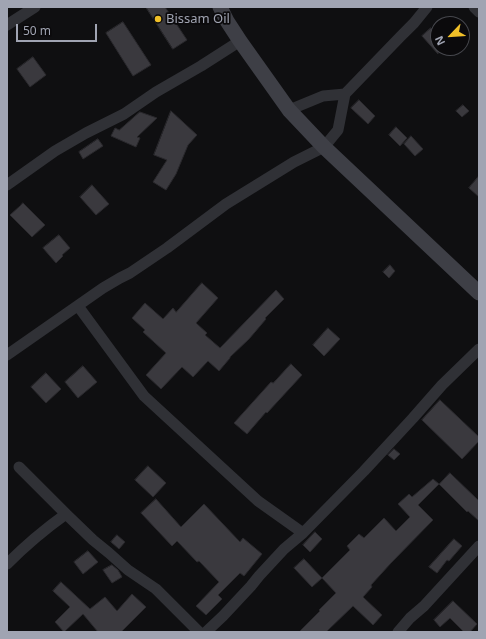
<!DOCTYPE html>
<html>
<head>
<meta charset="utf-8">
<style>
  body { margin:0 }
  #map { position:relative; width:486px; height:639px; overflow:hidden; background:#0f0f11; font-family:"Noto Sans",sans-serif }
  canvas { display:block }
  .frame { position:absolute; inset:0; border:8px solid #a0a4b2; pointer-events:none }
  .north { position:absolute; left:430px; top:16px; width:40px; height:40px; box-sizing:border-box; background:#0b0a0c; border:1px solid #47484e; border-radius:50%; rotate:245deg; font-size:11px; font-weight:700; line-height:16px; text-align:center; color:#a0a4b2 }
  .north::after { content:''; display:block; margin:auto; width:14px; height:18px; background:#f1c028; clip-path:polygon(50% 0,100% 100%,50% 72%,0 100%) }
  .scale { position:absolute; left:16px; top:24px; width:81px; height:18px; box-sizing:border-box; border:2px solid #a0a4b2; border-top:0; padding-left:5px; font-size:12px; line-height:14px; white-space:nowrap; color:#a0a4b2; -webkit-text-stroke:3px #0b0a0c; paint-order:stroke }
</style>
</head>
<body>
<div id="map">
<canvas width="486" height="639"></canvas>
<div class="frame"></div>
<div class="north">N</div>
<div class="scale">50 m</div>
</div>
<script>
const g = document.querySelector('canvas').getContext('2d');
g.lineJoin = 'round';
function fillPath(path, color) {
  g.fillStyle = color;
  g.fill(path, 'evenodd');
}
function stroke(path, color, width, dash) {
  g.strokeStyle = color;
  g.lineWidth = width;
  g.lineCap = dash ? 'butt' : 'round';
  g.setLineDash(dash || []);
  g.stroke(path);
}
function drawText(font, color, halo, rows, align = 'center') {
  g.font = font + ' "Noto Sans",sans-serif';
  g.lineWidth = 3.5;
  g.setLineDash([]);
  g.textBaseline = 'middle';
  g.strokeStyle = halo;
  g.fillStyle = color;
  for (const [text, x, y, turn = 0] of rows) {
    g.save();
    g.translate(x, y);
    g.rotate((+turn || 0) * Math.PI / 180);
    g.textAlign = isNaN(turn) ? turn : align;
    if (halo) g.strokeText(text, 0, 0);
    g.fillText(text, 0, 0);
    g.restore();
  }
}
const building = new Path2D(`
  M146,7H165L187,40L173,49Z
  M123,22L151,65L133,76L106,33Z
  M431,28L438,36V54L422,36Z
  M33,57L46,75L30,87L17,69Z
  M359,100L375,116L368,124L351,108Z
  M463,105L469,111L462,117L456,111Z
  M171,111L197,135L188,145L176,174L166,190L153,182L167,160L154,155Z
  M140,112L157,118L137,137L140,138L136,147L111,136L115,128L119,130Z
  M396,127L407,138L400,146L389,135Z
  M411,136L423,149L415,156L404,144Z
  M98,139L103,146L83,159L79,152Z
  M479,176V197L469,188Z
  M92,185L109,204L96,215L80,197Z
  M23,203L45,225L32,237L10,215L20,206Z
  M59,235L70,248L62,255L63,256L56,263L43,248Z
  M390,265L395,271L389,278L383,272Z
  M202,283L218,298L196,323L207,333L205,335L220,348L276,290L284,299L265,318L266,319L249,339L230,357V358L219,371L208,361L193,377L182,367L161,389L146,375L166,353L143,332L145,330L132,318L145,303L163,319L173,308L176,312Z
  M328,328L340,339L324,356L313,345Z
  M291,364L302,375L267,413L266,412L247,434L234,423L271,382L273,383Z
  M83,366L97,382L78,398L65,382Z
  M46,373L61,389L46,403L31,387Z
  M440,400L479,437V441L462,459L422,420Z
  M394,449L400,454L394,460L388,455Z
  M148,466L166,483L153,497L135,480Z
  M450,473L479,501V521L468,511L467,512L439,484L418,505L433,520L391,563L371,585L372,587L363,597L382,615L373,625L353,606L326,632H299L320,611L319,610L336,593L322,578L350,550L347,546L359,534L364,538L384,518L396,531L410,517L398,504L409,494L412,497L433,479L439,484Z
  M156,499L181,527L204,504L240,542L243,538L262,554L244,576L240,573L218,595L222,599L206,615L196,606L219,582L199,561L197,562L177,541L172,546L141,513Z
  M315,532L322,539L310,552L303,545Z
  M117,535L125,542L119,549L111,542Z
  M454,539L462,546L449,561L447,560L437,573L429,567Z
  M88,551L98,562L83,574L74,562Z
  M304,559L322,578L312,587L294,568Z
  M112,565L118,570L122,577L112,583L103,570Z
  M61,582L90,609L105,597L117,611L132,594L146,607L121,632H98L83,614L64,632L55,622L70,607L53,591Z
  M453,601L477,624L470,632H464L450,618L440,627L434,620Z`);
fillPath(building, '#3a393e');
stroke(building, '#2a292d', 1);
stroke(new Path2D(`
  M474,7L479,12
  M7,25L35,7
  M289,110L323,96L345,94L400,37L414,23L427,7
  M7,185L55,151L86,133L124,114L156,92L201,66L240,41
  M78,306L144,396L258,501L303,533
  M7,355L103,288L120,278L130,273L167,248L226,204L294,162L324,147L338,130L345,94
  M19,467L66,514
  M7,564C25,546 45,529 66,514L93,540L109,553L128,570L156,589L199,632
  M206,632L223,616L251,586L259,576L284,549L303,533L364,471L413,418L442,385L479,349
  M398,632L410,618L424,606L479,546`), '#303136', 11);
stroke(new Path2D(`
  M220,7L227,21L240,41L289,110L324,147L479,293`), '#3e3f46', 15);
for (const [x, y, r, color] of [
  [158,19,4,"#f1c028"]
]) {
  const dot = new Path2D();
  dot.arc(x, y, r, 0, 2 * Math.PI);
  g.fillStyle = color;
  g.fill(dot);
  stroke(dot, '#0b0a0c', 1.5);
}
drawText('13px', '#a0a4b2', '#0b0a0c', [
  ["Bissam Oil",166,19]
], 'left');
</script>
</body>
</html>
